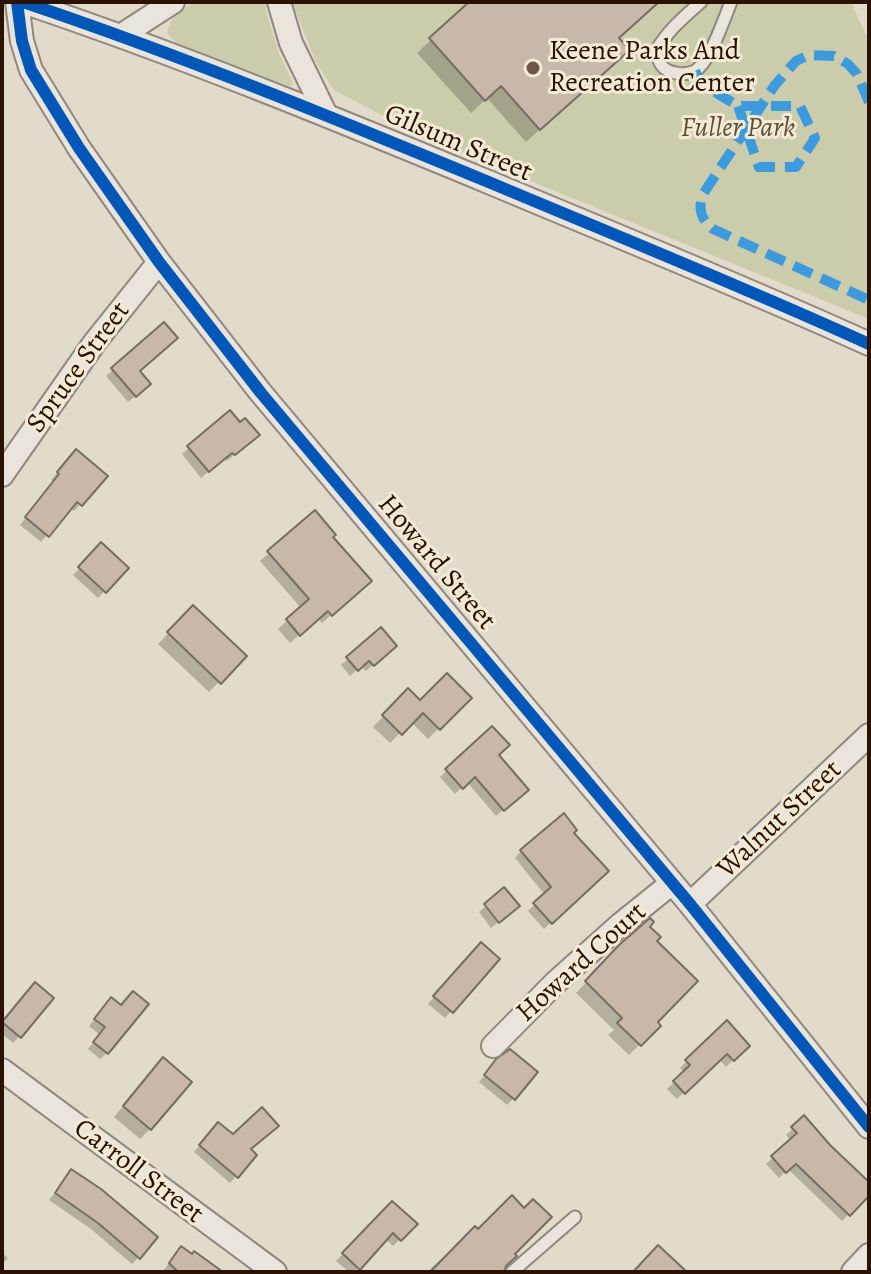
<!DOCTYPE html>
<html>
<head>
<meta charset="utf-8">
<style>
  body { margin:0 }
  #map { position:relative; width:871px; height:1274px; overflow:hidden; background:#e2daca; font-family:Alegreya,serif }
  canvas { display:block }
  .frame { position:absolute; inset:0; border:4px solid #2a1101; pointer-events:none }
</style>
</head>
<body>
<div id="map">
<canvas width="871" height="1274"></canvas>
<div class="frame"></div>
</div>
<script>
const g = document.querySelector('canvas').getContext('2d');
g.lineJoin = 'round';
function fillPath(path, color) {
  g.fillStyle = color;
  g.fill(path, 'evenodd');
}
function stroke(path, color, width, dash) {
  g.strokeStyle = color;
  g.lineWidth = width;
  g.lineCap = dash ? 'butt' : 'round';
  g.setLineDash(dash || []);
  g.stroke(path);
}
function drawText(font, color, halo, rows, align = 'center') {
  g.font = font + ' Alegreya,serif';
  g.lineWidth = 6;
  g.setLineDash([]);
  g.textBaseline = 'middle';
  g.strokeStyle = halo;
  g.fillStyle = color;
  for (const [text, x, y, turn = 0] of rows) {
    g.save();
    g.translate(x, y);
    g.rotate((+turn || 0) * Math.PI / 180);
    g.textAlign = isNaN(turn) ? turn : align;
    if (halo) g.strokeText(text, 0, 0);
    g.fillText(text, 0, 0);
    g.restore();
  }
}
fillPath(new Path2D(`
  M194,2H265L267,15L279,53L293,83L290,86L176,43L167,33C170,17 181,10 194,2Z
  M292,2H851L869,42V319L425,138L334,90L316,62Z`), '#cbccab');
fillPath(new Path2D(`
  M472,2H658L617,39L613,63L526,142L487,98L471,113L417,53Z
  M164,325L137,372L142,391L128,402L106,376Z
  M230,413L250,441L227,461L224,458L201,478L182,454Z
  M70,458L105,476L74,511L70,508L41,542L20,525L54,482L51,480Z
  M101,545L126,568L98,598L73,575Z
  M269,553L360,590L322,623L318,618L290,643L278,629L301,608L260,561Z
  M193,608L244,656L209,692L158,644Z
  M381,630L388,652L366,671L361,666L350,676L341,665Z
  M408,691L420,703L469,698L428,739L411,722L390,743L373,727Z
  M492,729L496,755L519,796L496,816L467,782L455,794L440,777Z
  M571,834L606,871L544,929L528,911L545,895L515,858L521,851Z
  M504,890L510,912L491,928L479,912Z
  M647,927L654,941L655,1022L658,1026L629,1055L608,1035L614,1030L576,993L610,957Z
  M474,951L497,959L445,1018L428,1004Z
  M29,991L19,1037L13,1043L2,1034V1023Z
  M105,1006L107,1053L100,1059L88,1049L100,1035L89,1026Z
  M727,1023L747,1046L726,1067L719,1059L677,1099L667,1089L684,1073L680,1068Z
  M490,1069L513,1099L507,1105L479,1082Z
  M153,1070L150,1129L140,1139L114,1117Z
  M804,1118L829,1146L869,1184V1193L842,1221L788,1169L779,1178L766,1164L791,1141L786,1135Z
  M212,1131L249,1150L236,1176L230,1183L194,1152Z
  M72,1171L139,1257L132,1264L91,1229L49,1200Z
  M373,1222L415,1224L393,1246L385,1239L354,1272H349L336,1261Z
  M478,1232L471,1272H427L441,1259L443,1262Z
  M2,1253L8,1258L2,1264Z
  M175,1255L191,1256L219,1272H165L163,1271Z`), '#0003');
const building = new Path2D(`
  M469,2H659L619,38L630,50L540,130L501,86L485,101L429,38Z
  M164,322L178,338L140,371L151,384L136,397L111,368Z
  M230,410L240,422L245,418L260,435L235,455L232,453L209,472L187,446Z
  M76,449L108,476L82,506L77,502L49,537L25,517L59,474L57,472Z
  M315,510L336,535L333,537L372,581L332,616L328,611L300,636L286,619L309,599L267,551Z
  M101,542L129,568L106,593L78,567Z
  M193,605L247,656L221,684L167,632Z
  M381,627L397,646L374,666L369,661L358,671L346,657Z
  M447,673L472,698L440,730L423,713L402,735L382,715L408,688L420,700Z
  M492,726L510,745L499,755L529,790L504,811L475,777L463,789L445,769Z
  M564,813L577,830L574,833L609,871L552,924L533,903L551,887L520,850Z
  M504,887L520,906L499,923L484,904Z
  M650,918L654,922L650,927L661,937L657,941L698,981L658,1022L661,1026L641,1046L617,1023L622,1018L585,981L620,944Z
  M481,942L500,959L453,1013L433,996Z
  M35,982L54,998L21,1038L2,1022Z
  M133,991L149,1004L108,1054L93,1042L105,1027L94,1019L111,997L121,1005Z
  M727,1020L750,1046L734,1061L727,1054L685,1094L673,1081L690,1065L685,1060Z
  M510,1049L538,1072L515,1100L484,1075L496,1059Z
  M163,1057L192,1082L151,1130L123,1106Z
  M262,1107L279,1126L251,1149L257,1155L238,1178L199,1145L218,1122L233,1134Z
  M804,1115L830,1145L869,1182V1196L850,1216L796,1164L786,1173L771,1156L797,1133L791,1127Z
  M71,1169L101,1189L158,1237L140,1259L98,1223L55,1193Z
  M512,1195L524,1208L533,1199L552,1217L515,1254L517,1256L506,1266L504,1272H430L475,1226L478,1229Z
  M392,1201L418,1224L401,1241L393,1233L360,1270L342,1253Z
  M658,1245L687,1272H633Z
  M181,1246L192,1254L194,1251L223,1272H178L169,1263Z`);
fillPath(building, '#c8b8aa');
stroke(building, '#766d63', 2);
const lane = new Path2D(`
  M701,2C684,17 667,31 656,51C659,63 662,71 676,73C681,74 689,74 695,71C710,62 724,19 731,2
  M512,1272L575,1217`);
const street = new Path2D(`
  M17,2L22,41L31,70L79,148L159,262L261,393L690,904L869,1127
  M23,2C181,55 336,119 491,183C617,236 744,287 869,344
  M279,2L291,43L326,115
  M122,35L173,2
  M2,475L95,342L159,262
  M690,904L869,735
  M493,1046L555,983L621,924L672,883
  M2,1070L275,1272
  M853,1272L869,1255`);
stroke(lane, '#90887e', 15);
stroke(street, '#90887e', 26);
stroke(lane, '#e9e4dc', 11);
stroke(street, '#e9e4dc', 22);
stroke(new Path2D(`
  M695,71L702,84L738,106H800L815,138L796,167H759L738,106
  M869,102L857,74L848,64L834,56L809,55L796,61L775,85L703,194C698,209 700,218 713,229L869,300`), '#3d9add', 10, [20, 10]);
stroke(new Path2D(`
  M17,2L22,41L31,70L79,148L159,262L261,393L690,904L869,1127
  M23,2C181,55 336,119 491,183C617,236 744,287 869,344`), '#0057b8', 12);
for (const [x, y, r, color] of [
  [533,68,8,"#6a5747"]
]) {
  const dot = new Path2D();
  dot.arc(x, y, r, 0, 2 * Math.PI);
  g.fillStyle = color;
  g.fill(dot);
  stroke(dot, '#f3ead6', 3);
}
drawText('28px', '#2a1101', '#f3ead6', [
  ["Keene Parks And",549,52],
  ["Recreation Center",549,84]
], 'left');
drawText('italic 28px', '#5c4f34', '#f3ead6', [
  ["Fuller Park",738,129]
]);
drawText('28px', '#2a1101', '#f3ead6', [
  ["Gilsum Street",458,144,23],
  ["Spruce Street",79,368,-54],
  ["Howard Street",436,563,50],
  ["Walnut Street",780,820,-43],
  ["Howard Court",582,963,-42],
  ["Carroll Street",138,1172,37]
]);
</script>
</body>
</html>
